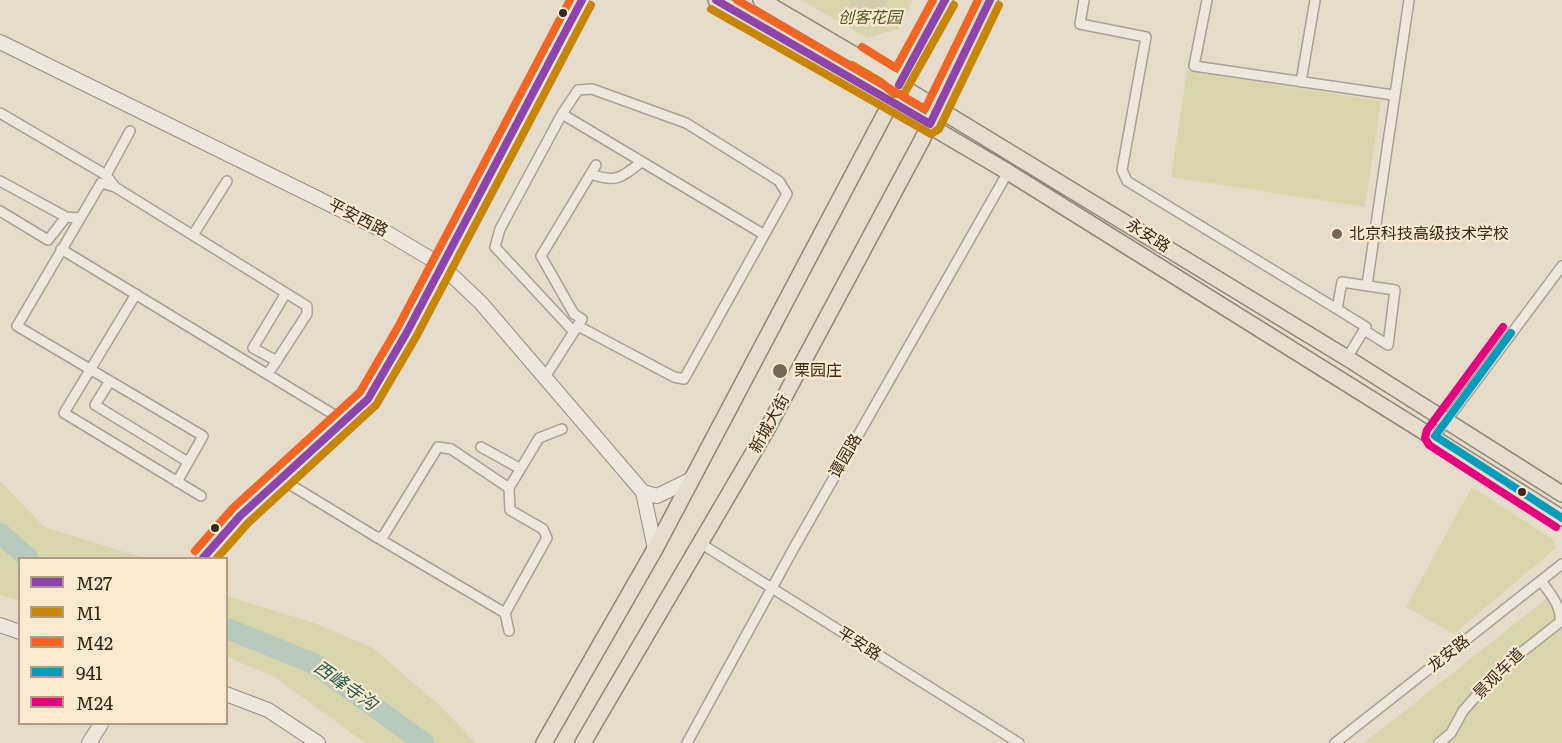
<!DOCTYPE html>
<html>
<head>
<meta charset="utf-8">
<style>
  body { margin:0 }
  #map { position:relative; width:1562px; height:743px; overflow:hidden; background:#e6dccb; font-family:Literata,serif }
  canvas { display:block }
  .legend { position:absolute; left:18px; top:557px; width:210px; height:168px; box-sizing:border-box; background:#f9ead0; border:2px solid #ad9c88; margin:0; padding:8px 10px; list-style:none; font-size:18px; color:#3b281c }
  .legend li { display:flex; align-items:center; gap:12px; height:30px }
  .legend b { width:30px; border:2px solid #ad9c88 }
</style>
</head>
<body>
<div id="map">
<canvas width="1562" height="743"></canvas>
<ul class="legend">
<li><b style="height:8px;background:#8e44ad"></b>M27</li>
<li><b style="height:8px;background:#c88607"></b>M1</li>
<li><b style="height:8px;background:#f26522"></b>M42</li>
<li><b style="height:8px;background:#069cbc"></b>941</li>
<li><b style="height:8px;background:#e5007d"></b>M24</li>
</ul>
</div>
<script>
const g = document.querySelector('canvas').getContext('2d');
g.lineJoin = 'round';
function fillPath(path, color) {
  g.fillStyle = color;
  g.fill(path, 'evenodd');
}
function stroke(path, color, width, dash) {
  g.strokeStyle = color;
  g.lineWidth = width;
  g.lineCap = dash ? 'butt' : 'round';
  g.setLineDash(dash || []);
  g.stroke(path);
}
function drawText(font, color, halo, rows, align = 'center') {
  g.font = font + ' Literata,"Noto Sans SC",serif';
  g.lineWidth = 4.5;
  g.setLineDash([]);
  g.textBaseline = 'middle';
  g.strokeStyle = halo;
  g.fillStyle = color;
  for (const [text, x, y, turn = 0] of rows) {
    g.save();
    g.translate(x, y);
    g.rotate((+turn || 0) * Math.PI / 180);
    g.textAlign = isNaN(turn) ? turn : align;
    if (halo) g.strokeText(text, 0, 0);
    g.fillText(text, 0, 0);
    g.restore();
  }
}
fillPath(new Path2D(`
  M801,0H913L898,29L867,38Z
  M1187,71L1381,101L1365,207L1171,177Z
  M0,481L44,527L144,558H20L19,601L0,595Z
  M1472,487L1554,540L1556,548L1454,634L1406,607Z
  M227,596L314,623L373,648L439,705L476,743H365L275,677L227,657Z
  M1550,596L1560,620L1529,642L1453,727L1435,743H1364Z
  M1562,623V743H1442L1487,685Z`), '#d9d6ac');
fillPath(new Path2D(`
  M852,0H888L880,18L850,5Z`), '#d3cfac');
stroke(new Path2D(`
  M0,533L28,558
  M226,628L315,664L424,743`), '#b7cabd', 21);
const street = new Path2D(`
  M1084,0L1080,24L1146,37L1122,170L1127,181L1337,309
  M1207,0L1194,66L1393,95
  M1301,82L1315,0
  M0,113L106,175L115,187
  M562,114L578,90L592,89L686,123L779,181L787,194L684,379L674,377L578,326
  M591,174C615,183 621,178 640,163
  M106,175L130,131
  M0,181L66,217L79,218
  M0,211L48,240L66,217
  M193,235L227,181
  M61,249L346,422
  M1367,285L1409,0
  M136,294L64,413L201,496
  M574,332L495,247L500,229L562,114L763,234
  M1347,358L1364,330L1388,345L1395,290L1342,282L1337,309L1366,327L1364,330
  M277,361L253,348L286,293
  M545,377L582,319L574,314L541,256L596,165
  M110,381L95,405L188,462
  M1435,436L1562,266
  M481,447L519,468
  M281,479L378,538L384,535L438,447L451,449L509,488L539,438L562,429
  M177,482L203,436L17,326L101,183L115,187L307,306V314L268,374
  M378,538L505,613L547,538L543,529L510,510L509,488
  M700,543L1019,743
  M505,613L509,631
  M687,743L795,546L1008,172
  M1335,743L1562,564
  M1439,743L1451,733L1463,711L1499,670L1560,622C1562,607 1550,593 1541,581`);
const secondary = new Path2D(`
  M0,42L384,231L441,265L481,303L643,492
  M655,549L643,492L657,496L692,479
  M203,558L240,516L368,399L407,332L582,0
  M0,625L20,632
  M226,694L268,710L318,743
  M89,743L101,724`);
const primary = new Path2D(`
  M716,0L1008,172L1562,518
  M761,0L887,74L899,85L1347,358L1562,494
  M544,743L655,549L945,0
  M583,743L766,431L922,140L990,0`);
stroke(street, '#aba195', 12);
stroke(secondary, '#9b9084', 16);
stroke(primary, '#91877b', 18);
stroke(street, '#eee7dd', 9);
stroke(secondary, '#eee7dd', 14);
stroke(primary, '#e6ddce', 15);
stroke(new Path2D(`
  M716,0L930,124
  M899,85L945,0
  M930,124L990,0
  M203,558L240,516L368,399L407,332L582,0`), '#8e44ad', 8);
stroke(new Path2D(`
  M711,9L931,134L939,129L999,5
  M852,65L881,82L894,94H904L954,5
  M217,558L248,523L376,405L416,337L591,5`), '#c88607', 8);
stroke(new Path2D(`
  M737,0L925,109L978,0
  M862,47L896,68L933,0
  M195,551L233,508L360,392L398,327L570,0`), '#f26522', 8);
stroke(new Path2D(`
  M1511,333L1435,436L1562,518`), '#069cbc', 8);
stroke(new Path2D(`
  M1503,327L1427,430L1425,438L1429,445L1556,527`), '#e5007d', 8);
for (const [x, y, r, color] of [
  [563,13,5,"#3b281c"],
  [1337,234,6,"#776759"],
  [780,371,8,"#776759"],
  [1522,492,5,"#3b281c"],
  [215,528,5,"#3b281c"]
]) {
  const dot = new Path2D();
  dot.arc(x, y, r, 0, 2 * Math.PI);
  g.fillStyle = color;
  g.fill(dot);
  stroke(dot, '#f9ead0', 2);
}
drawText('italic 16px', '#4f5920', '#f9ead0', [
  ["创客花园",870,18]
]);
drawText('16px', '#3b281c', '#f9ead0', [
  ["平安西路",358,218,27],
  ["永安路",1148,236,32],
  ["新城大街",770,424,-61],
  ["谭园路",846,456,-60],
  ["平安路",859,644,32],
  ["龙安路",1449,654,-38],
  ["景观车道",1499,674,-45]
]);
drawText('16px', '#3b281c', '#f9ead0', [
  ["北京科技高级技术学校",1349,234],
  ["栗园庄",794,371]
], 'left');
drawText('italic 18px', '#295c55', '#f9ead0', [
  ["西峰寺沟",345,686,35]
]);
</script>
</body>
</html>
